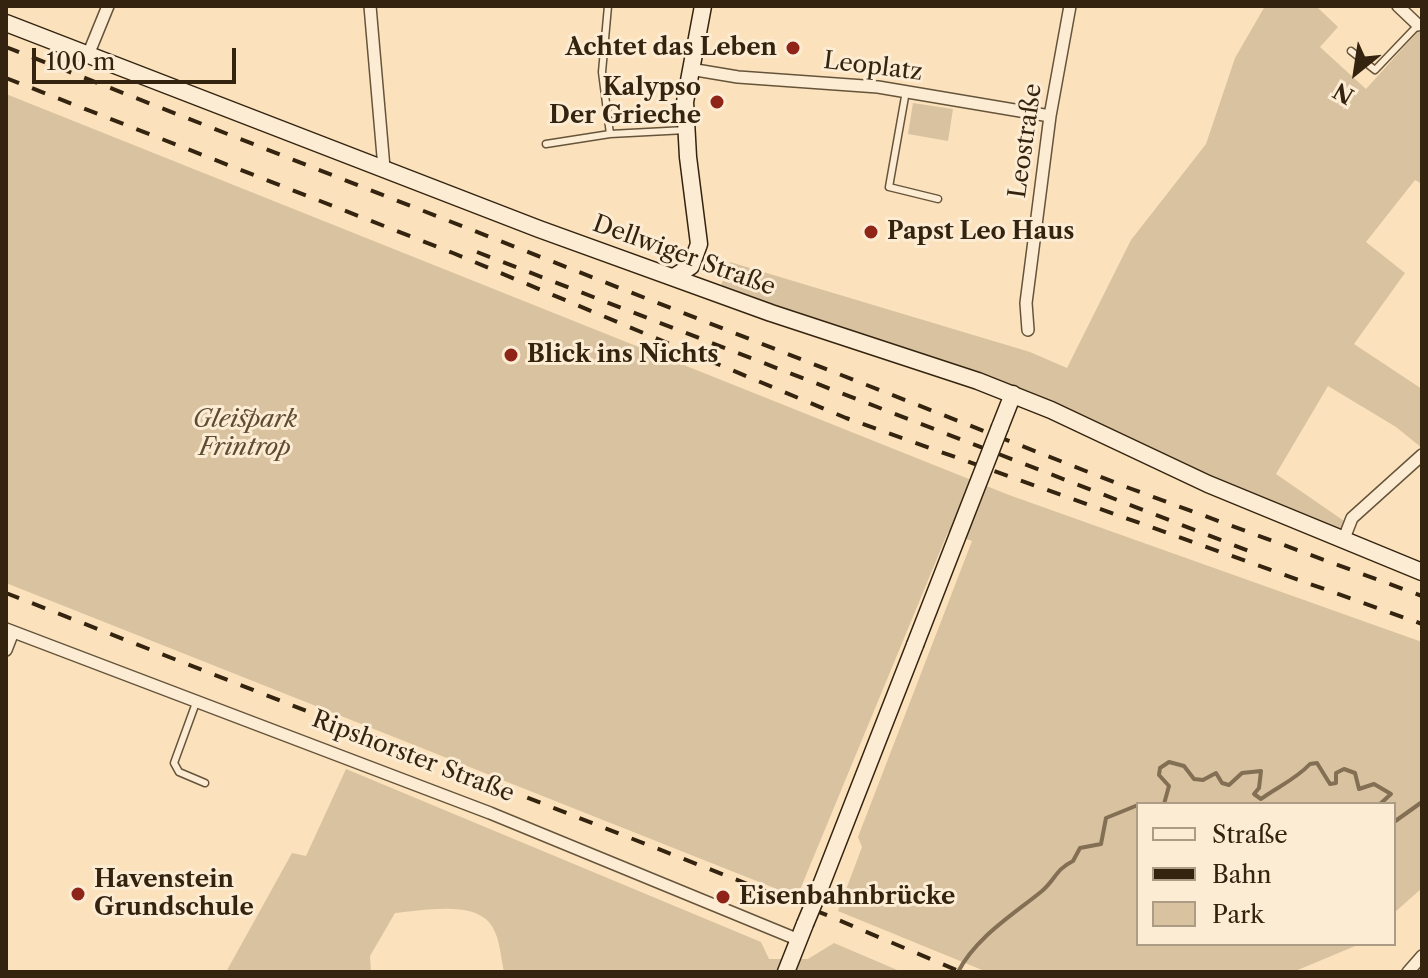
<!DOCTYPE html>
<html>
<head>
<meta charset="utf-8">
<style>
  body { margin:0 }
  #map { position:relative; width:1428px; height:978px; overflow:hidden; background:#fbe2bd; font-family:"Libre Caslon Text",serif }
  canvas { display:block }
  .frame { position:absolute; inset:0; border:8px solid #34240f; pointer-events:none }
  .legend { position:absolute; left:1136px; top:802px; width:260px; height:144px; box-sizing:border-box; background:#fcecd4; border:2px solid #ac9c85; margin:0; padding:10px 14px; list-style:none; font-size:24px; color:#34240f }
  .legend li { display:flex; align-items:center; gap:16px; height:40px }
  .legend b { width:40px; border:2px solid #ac9c85 }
  .north { position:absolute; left:1316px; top:32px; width:80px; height:80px; -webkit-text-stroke:6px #fcecd4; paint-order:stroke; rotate:210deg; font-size:22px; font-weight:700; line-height:32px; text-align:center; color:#34240f }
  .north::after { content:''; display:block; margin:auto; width:28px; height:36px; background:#34240f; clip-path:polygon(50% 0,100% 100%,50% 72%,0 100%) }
  .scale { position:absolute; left:32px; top:48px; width:204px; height:36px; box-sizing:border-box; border:4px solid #34240f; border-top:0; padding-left:10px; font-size:24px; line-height:28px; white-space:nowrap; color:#34240f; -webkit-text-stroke:6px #fcecd4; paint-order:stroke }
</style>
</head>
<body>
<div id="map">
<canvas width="1428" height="978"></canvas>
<div class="frame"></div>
<ul class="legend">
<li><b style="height:10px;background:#fcecd4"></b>Straße</li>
<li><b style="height:10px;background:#34240f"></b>Bahn</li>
<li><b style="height:22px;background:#d9c29f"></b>Park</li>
</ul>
<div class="north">N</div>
<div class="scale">100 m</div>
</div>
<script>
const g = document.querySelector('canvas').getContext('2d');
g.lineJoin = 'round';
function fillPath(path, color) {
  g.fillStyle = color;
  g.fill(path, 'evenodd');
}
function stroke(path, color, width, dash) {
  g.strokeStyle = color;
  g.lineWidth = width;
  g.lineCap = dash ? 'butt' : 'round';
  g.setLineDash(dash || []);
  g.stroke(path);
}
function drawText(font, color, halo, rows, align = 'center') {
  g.font = font + ' "Libre Caslon Text",serif';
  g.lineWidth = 6;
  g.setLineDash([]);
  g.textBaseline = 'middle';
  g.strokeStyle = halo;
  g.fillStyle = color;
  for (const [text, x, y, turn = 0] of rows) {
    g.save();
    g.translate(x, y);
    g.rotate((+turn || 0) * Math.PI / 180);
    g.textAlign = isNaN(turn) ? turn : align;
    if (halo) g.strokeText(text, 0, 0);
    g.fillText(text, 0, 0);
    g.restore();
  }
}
fillPath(new Path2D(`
  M1265,6H1316L1338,27L1320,47L1366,89L1420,29L1422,31V184L1415,180L1366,242L1405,273L1354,344L1422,389V448L1396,427L1328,386L1276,474L1347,523L1338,534L1211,480L720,288L730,262L1030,352L1067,368L1131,240L1206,144L1235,58Z
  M6,94L1009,495L1422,642V888L1394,913V804H1138V944H1360L1293,972H987L838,911L862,847L858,837L972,541L948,532L797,897L6,583Z
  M913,103L953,109L948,141L908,134Z
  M346,769L761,942L769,959H808L834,943L902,972H504C501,959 500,940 493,928C478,899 422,911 395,913L370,956L371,972H226L292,853L306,856Z`), '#d9c29f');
stroke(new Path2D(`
  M1164,804L1169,786L1159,775L1160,768L1169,762L1184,766L1194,779L1203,780L1216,773L1222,783L1229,785L1242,773L1261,771L1259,788L1254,794L1261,799C1277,787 1295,780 1310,764L1317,763L1330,784L1336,783V773L1344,769L1355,773L1359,789L1374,784L1391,794L1380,804
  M1394,822L1422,802
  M958,972C976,937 1014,914 1042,891C1056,879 1055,870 1073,861L1080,848L1101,844L1106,818L1138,805`), '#836f54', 4);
const lane = new Path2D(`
  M608,6L602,72L610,134
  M1351,51L1375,70L1418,25
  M906,91L889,187L938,199
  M546,144L610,134L686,130
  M197,700L174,763L179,772L205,783`);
const street = new Path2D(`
  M370,6L384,168
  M1398,6L1418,25
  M88,55L108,6
  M690,69L738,77L878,87L1050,116
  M1028,330L1026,303L1050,116L1070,6
  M1343,541L1352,518L1422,455
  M6,629L490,813L799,940
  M6,650L13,632
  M1408,972L1422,956`);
const secondary = new Path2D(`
  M6,23L539,229L771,313L978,381L1051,410L1208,484L1422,572
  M674,277L691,266L699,244L688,157L685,102L703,6
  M1000,427L1013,394
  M818,893L915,645
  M786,972L805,924`);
stroke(lane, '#66543a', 9);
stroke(street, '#66543a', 14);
stroke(secondary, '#34240f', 19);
stroke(lane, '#fcecd4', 6);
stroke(street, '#fcecd4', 11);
stroke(secondary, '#fcecd4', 16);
stroke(new Path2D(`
  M6,47L1129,488L1422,596
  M6,78L453,253L846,418L1422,624
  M477,252L1249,551
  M6,593L829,916L961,972`), '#34240f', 4, [14, 14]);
const secondaryBridge = new Path2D(`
  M915,645L1000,427
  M805,924L818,893`);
stroke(secondaryBridge, '#34240f', 19, []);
stroke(secondaryBridge, '#fcecd4', 16);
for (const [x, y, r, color] of [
  [793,48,8,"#8f2418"],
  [717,102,8,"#8f2418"],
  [871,232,8,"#8f2418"],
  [511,355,8,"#8f2418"],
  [78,894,8,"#8f2418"],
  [723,897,8,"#8f2418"]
]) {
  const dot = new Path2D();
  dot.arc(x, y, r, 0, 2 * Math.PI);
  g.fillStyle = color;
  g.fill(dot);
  stroke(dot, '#fcecd4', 3);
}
drawText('bold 24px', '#34240f', '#fcecd4', [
  ["Achtet das Leben",777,48,"right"],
  ["Kalypso",701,88,"right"],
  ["Der Grieche",701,116,"right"],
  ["Papst Leo Haus",887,232],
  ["Blick ins Nichts",527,355],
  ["Havenstein",94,880],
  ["Grundschule",94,908],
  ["Eisenbahnbrücke",739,897]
], 'left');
drawText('24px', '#34240f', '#fcecd4', [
  ["Leoplatz",873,67,7],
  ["Leostraße",1026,141,-82],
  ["Dellwiger Straße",684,256,20],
  ["Ripshorster Straße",413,757,21]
]);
drawText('italic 24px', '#5d4c33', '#fcecd4', [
  ["Gleispark",245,420],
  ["Frintrop",245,448]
]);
</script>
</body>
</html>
